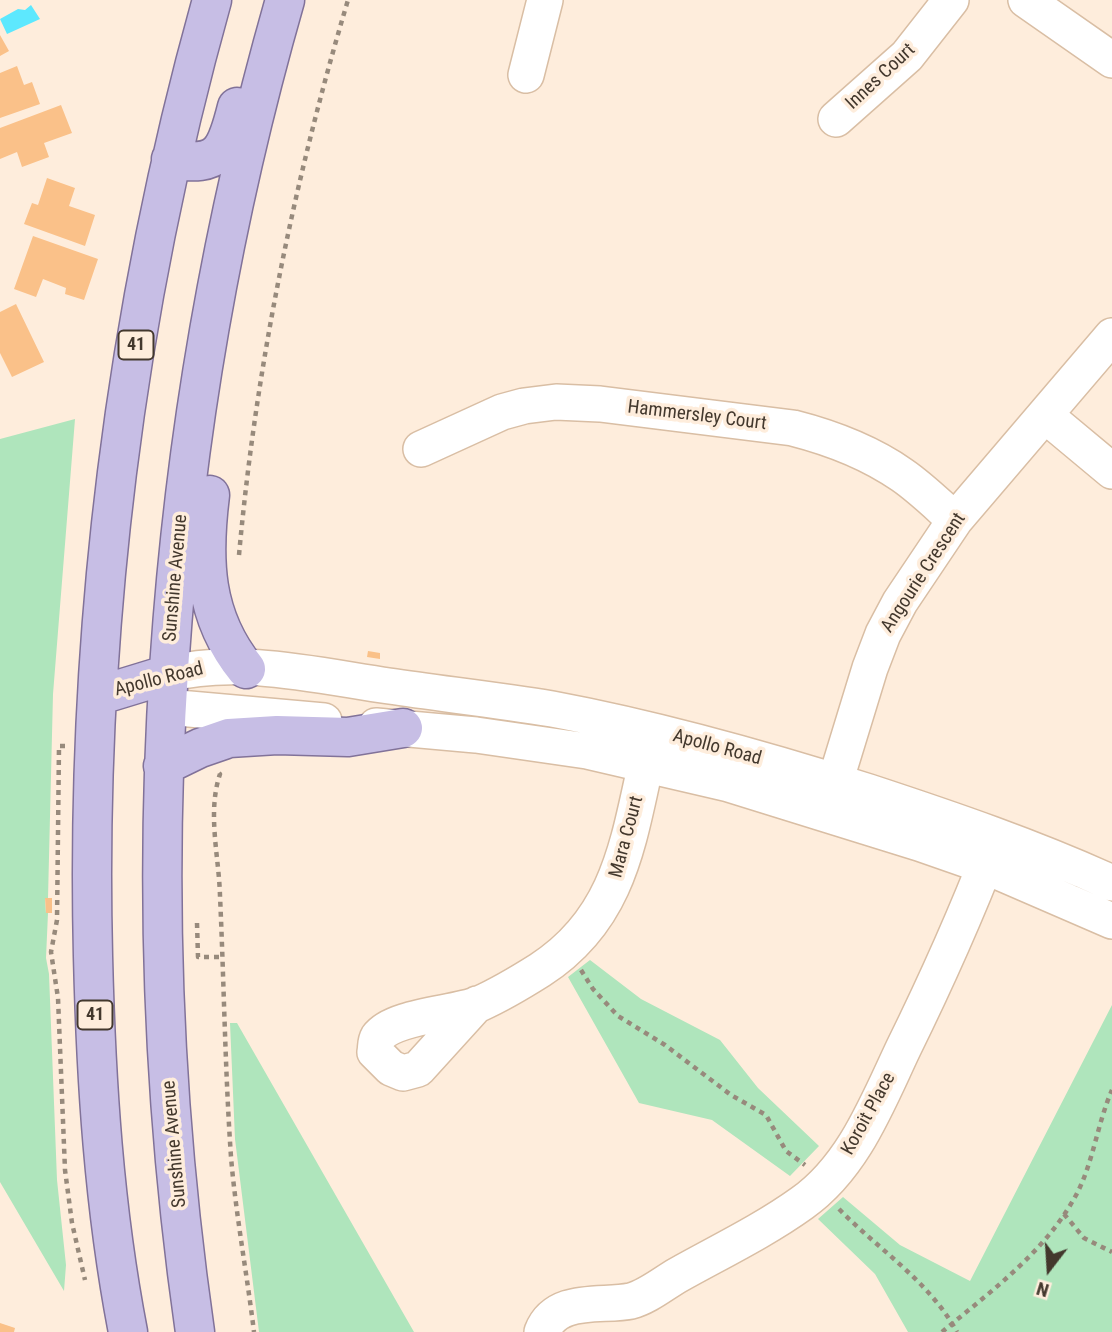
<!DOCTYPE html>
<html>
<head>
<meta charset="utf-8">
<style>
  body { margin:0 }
  #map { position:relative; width:1112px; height:1332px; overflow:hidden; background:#feeddc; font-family:"Roboto Condensed",sans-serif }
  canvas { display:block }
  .north { position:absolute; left:1014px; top:1234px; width:70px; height:70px; -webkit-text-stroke:5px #feeddc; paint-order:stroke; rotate:197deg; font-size:19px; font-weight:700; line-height:28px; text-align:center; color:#43382d }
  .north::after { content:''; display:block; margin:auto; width:24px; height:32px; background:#43382d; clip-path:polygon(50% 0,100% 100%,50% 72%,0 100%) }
</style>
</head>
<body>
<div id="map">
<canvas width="1112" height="1332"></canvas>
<div class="north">N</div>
</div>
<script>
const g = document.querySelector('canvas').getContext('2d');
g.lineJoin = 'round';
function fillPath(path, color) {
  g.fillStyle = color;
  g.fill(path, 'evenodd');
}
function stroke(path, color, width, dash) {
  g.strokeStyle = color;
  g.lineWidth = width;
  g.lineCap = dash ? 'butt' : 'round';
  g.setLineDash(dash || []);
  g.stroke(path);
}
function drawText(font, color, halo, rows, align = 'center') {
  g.font = font + ' "Roboto Condensed",sans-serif';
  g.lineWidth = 7;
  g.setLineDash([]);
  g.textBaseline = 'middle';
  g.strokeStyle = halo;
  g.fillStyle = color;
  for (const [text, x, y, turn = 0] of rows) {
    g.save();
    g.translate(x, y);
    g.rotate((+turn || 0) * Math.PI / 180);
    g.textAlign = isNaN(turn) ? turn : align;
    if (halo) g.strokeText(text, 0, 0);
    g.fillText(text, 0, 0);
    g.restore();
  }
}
fillPath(new Path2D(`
  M75,419L53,694L48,898L45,899L46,913H48L46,958L49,974L57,1180L66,1265L64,1291L0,1182V439Z
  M590,960L641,999L720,1040L758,1088L819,1146L790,1176L712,1120L639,1103L568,977Z
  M1112,1005V1332H908L875,1274L818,1219L843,1197L900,1245L970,1281Z
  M230,1023H237L414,1332H259L235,1139Z`), '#afe5bc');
fillPath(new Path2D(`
  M31,5L40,19L7,34L0,19L18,9L25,10Z`), '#5de8fe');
fillPath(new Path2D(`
  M0,35L9,51L0,56Z
  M17,66L24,85L32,82L40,104L0,118V73Z
  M61,105L72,133L44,143L49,157L22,167L17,152L0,159V128Z
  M47,178L75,188L69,206L95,215L85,246L24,224L32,203L38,205Z
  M33,236L98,259L84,300L65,294L66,288L43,279L36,297L14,289Z
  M16,304L44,362L12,377L0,353V312Z
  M368,651L380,653V659L367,657Z
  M45,898H52V913H46Z
  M0,1323L15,1328L14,1332H0Z`), '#fac189');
const minor = new Path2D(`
  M1026,0L1112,60
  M526,75L545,0
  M836,119L907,56L951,0
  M1046,416L1112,471
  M421,449L502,412L524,406L556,402L600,404L793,428C832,438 869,452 902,475C921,488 938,505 955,520
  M169,674C237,656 320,676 389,686C443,694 498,700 552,709C659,729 765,759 869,792C951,819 1033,847 1112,883
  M167,707L324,721
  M376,726L476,735L587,751L729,784L919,843L985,866L1112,921
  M829,802L870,668L883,634L900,602L955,520L1112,336
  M477,1004L418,1069L403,1073L391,1068L375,1052C376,1047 375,1042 378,1037C393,1016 454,1014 479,1004C499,995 521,982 540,970C625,915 629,831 651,742
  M542,1332C556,1296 601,1307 631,1301C647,1297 664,1283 678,1275C719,1252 763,1231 802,1203C853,1167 877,1104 903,1049C936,982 966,915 993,845`);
const major = new Path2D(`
  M171,159C220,168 226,151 237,107
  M210,495C202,559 203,616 246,669
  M97,696L169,674
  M163,766L200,748L229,738L277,735L348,737L403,728
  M128,1332C104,1208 96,1082 93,956C85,634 125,310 212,0
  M195,1332C131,888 161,432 285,0`);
stroke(minor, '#d9bea4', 38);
stroke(major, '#817299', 41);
stroke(new Path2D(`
  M239,555C256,367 294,181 348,0
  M65,746H59L57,920L51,952L58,998L65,1170L72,1223L85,1280
  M219,773L220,774C207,813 219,856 220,896C224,983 225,1070 231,1157C236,1216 247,1274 254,1332
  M197,923L198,957H222
  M581,970L593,989L618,1016L665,1045L731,1095L766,1115L786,1151L805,1165
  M839,1209C879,1250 929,1281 957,1332
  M1064,1214L1084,1238L1112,1252
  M942,1332C990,1292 1044,1253 1075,1197C1093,1165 1097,1124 1112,1090`), '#978a7c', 4.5, [5, 5]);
stroke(minor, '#fff', 35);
stroke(major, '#c7bee5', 38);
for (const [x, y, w] of [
  [136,345,35],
  [95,1015,35]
]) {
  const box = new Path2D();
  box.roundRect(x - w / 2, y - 14.5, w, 29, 5);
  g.fillStyle = '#feeddc';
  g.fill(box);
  stroke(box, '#43382d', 2);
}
drawText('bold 18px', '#43382d', null, [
  ["41",136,345],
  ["41",95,1015]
]);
drawText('19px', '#43382d', '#feeddc', [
  ["Innes Court",881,77,-43],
  ["Hammersley Court",697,416,7],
  ["Angourie Crescent",924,573,-57],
  ["Sunshine Avenue",176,578,-85],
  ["Apollo Road",159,680,-14],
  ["Apollo Road",717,748,15],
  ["Mara Court",627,837,-75],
  ["Koroit Place",869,1114,-61],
  ["Sunshine Avenue",175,1144,-95]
]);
</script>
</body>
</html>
